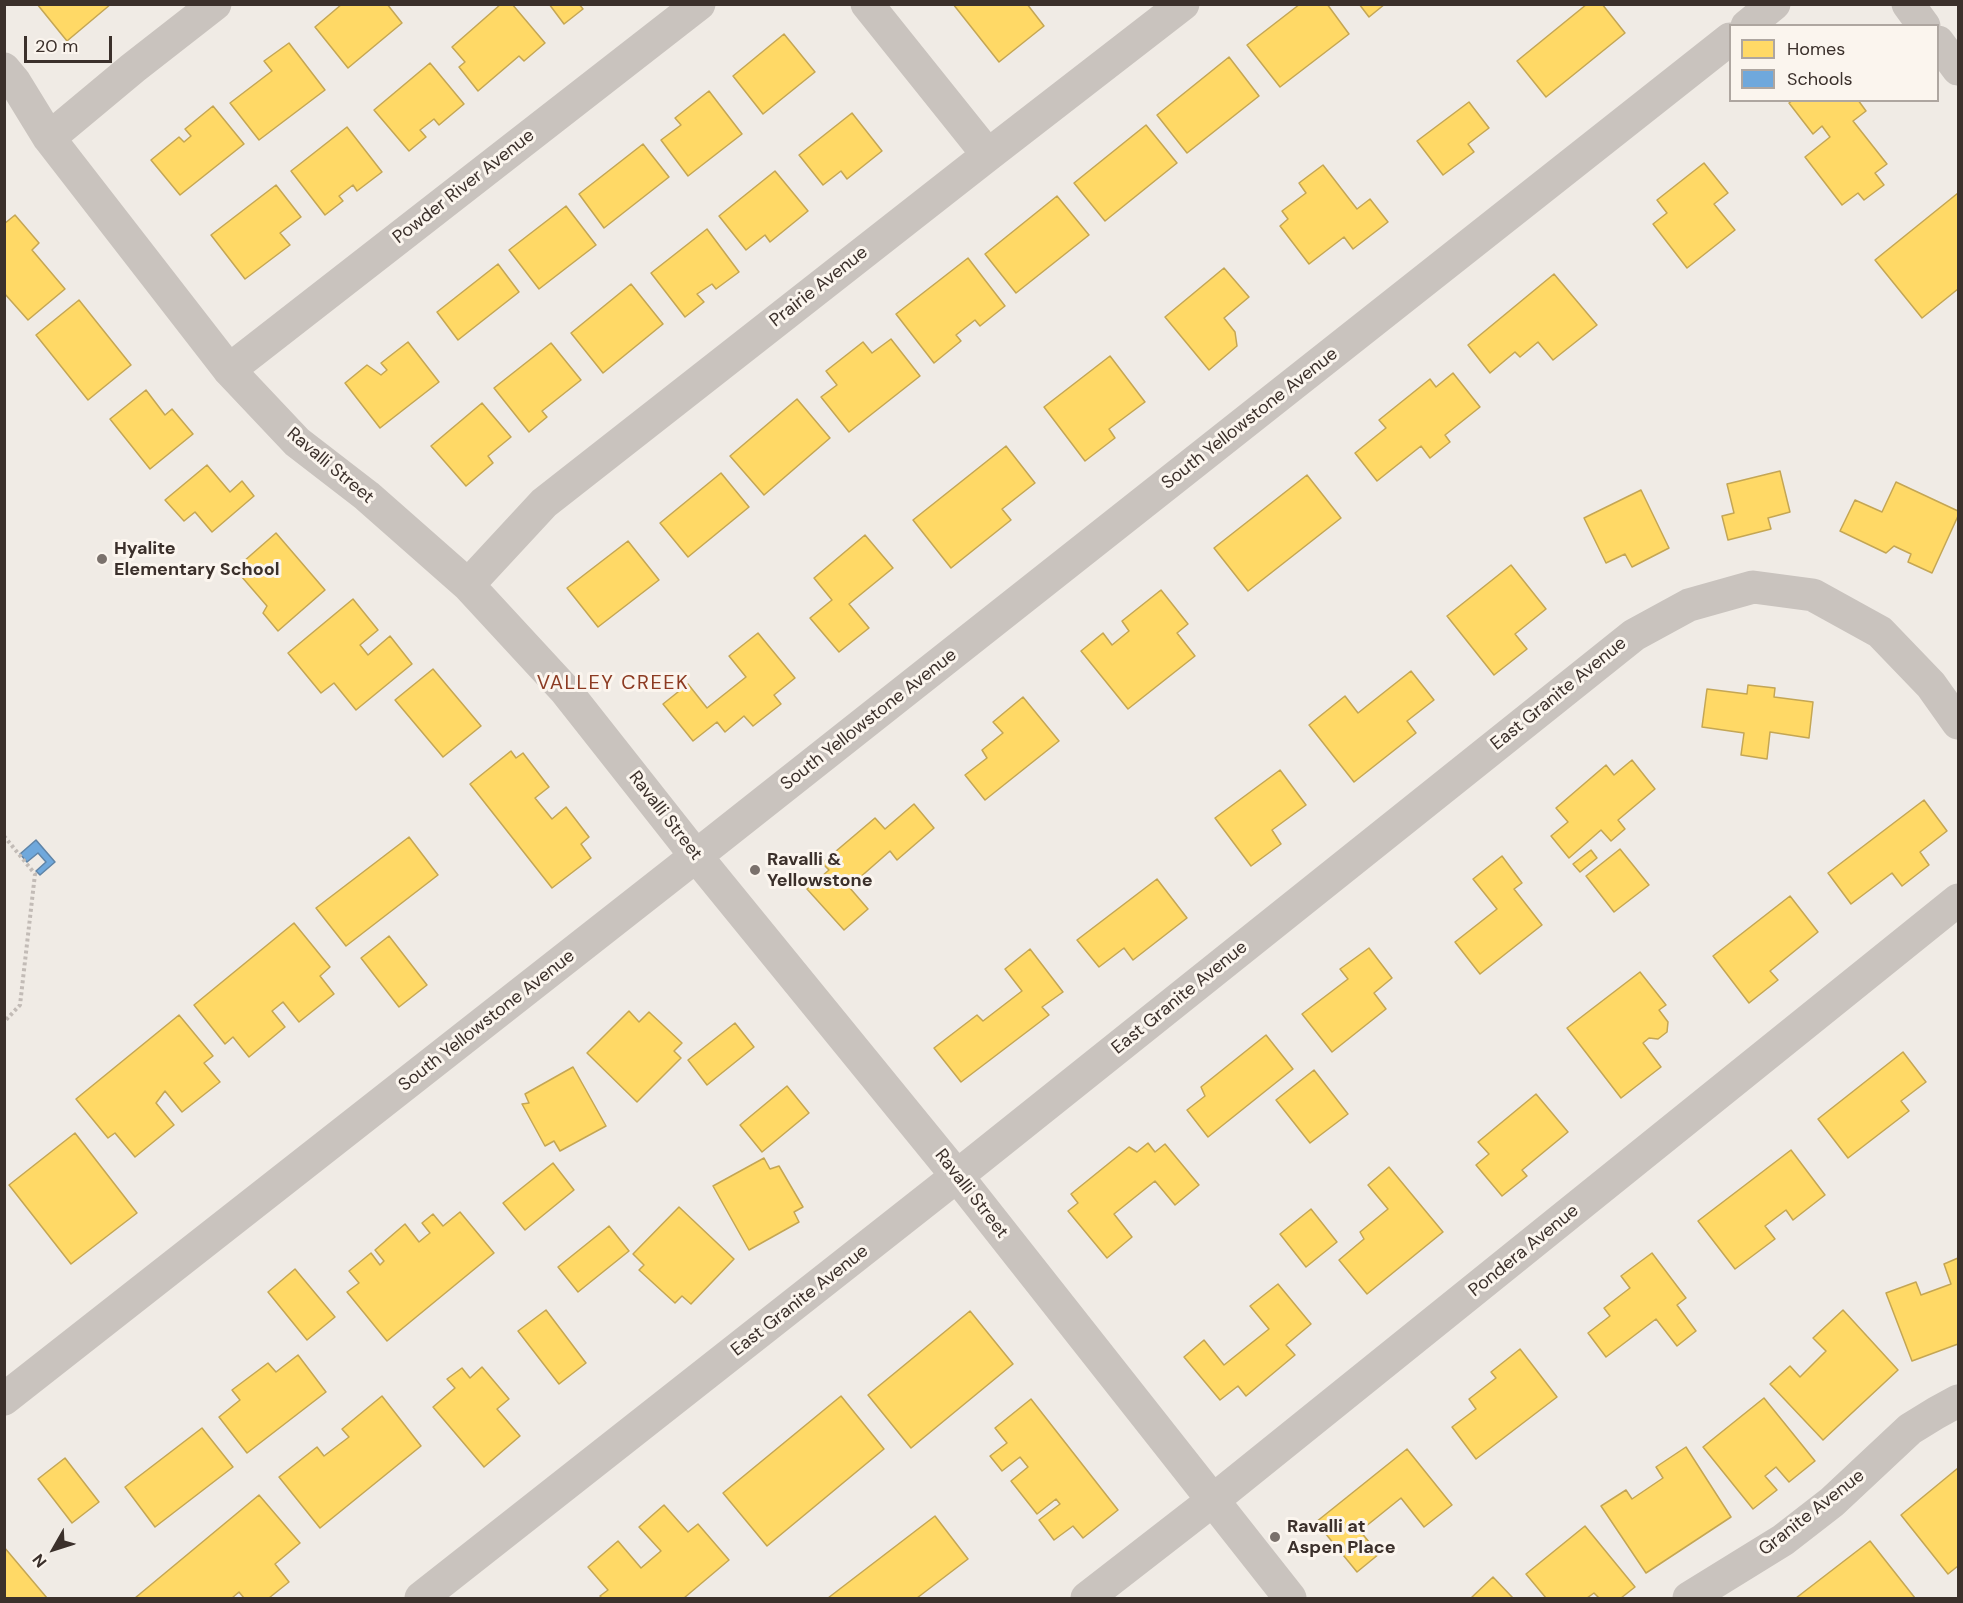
<!DOCTYPE html>
<html>
<head>
<meta charset="utf-8">
<style>
  body { margin:0 }
  #map { position:relative; width:1963px; height:1603px; overflow:hidden; background:#f0ebe5; font-family:"DM Sans",sans-serif }
  canvas { display:block }
  .frame { position:absolute; inset:0; border:6px solid #3b302b; pointer-events:none }
  .legend { position:absolute; left:1729px; top:24px; width:210px; height:78px; box-sizing:border-box; background:#fbf5ee; border:2px solid #aea6a0; margin:0; padding:8px 10px; list-style:none; font-size:18px; color:#3b302b }
  .legend li { display:flex; align-items:center; gap:12px; height:30px }
  .legend b { width:30px; border:2px solid #aea6a0 }
  .north { position:absolute; left:24px; top:1519px; width:60px; height:60px; -webkit-text-stroke:4px #fbf5ee; paint-order:stroke; rotate:231deg; font-size:16px; font-weight:700; line-height:24px; text-align:center; color:#3b302b }
  .north::after { content:''; display:block; margin:auto; width:21px; height:27px; background:#3b302b; clip-path:polygon(50% 0,100% 100%,50% 72%,0 100%) }
  .scale { position:absolute; left:24px; top:36px; width:88px; height:27px; box-sizing:border-box; border:3px solid #3b302b; border-top:0; padding-left:8px; font-size:18px; line-height:21px; white-space:nowrap; color:#3b302b; -webkit-text-stroke:4px #fbf5ee; paint-order:stroke }
</style>
</head>
<body>
<div id="map">
<canvas width="1963" height="1603"></canvas>
<div class="frame"></div>
<ul class="legend">
<li><b style="height:16px;background:#ffd966"></b>Homes</li>
<li><b style="height:16px;background:#6fa8dc"></b>Schools</li>
</ul>
<div class="north">N</div>
<div class="scale">20 m</div>
</div>
<script>
const g = document.querySelector('canvas').getContext('2d');
g.lineJoin = 'round';
function fillPath(path, color) {
  g.fillStyle = color;
  g.fill(path, 'evenodd');
}
function stroke(path, color, width, dash) {
  g.strokeStyle = color;
  g.lineWidth = width;
  g.lineCap = dash ? 'butt' : 'round';
  g.setLineDash(dash || []);
  g.stroke(path);
}
function drawText(font, color, halo, rows, align = 'center') {
  g.font = font + ' "DM Sans",sans-serif';
  g.lineWidth = 6;
  g.setLineDash([]);
  g.textBaseline = 'middle';
  g.strokeStyle = halo;
  g.fillStyle = color;
  for (const [text, x, y, turn = 0] of rows) {
    g.save();
    g.translate(x, y);
    g.rotate((+turn || 0) * Math.PI / 180);
    g.textAlign = isNaN(turn) ? turn : align;
    if (halo) g.strokeText(text, 0, 0);
    g.fillText(text, 0, 0);
    g.restore();
  }
}
const homes = new Path2D(`
  M37,4H111L67,41Z
  M342,4H387L402,23L348,68L315,27Z
  M501,4H512L545,43L524,61L519,56L478,91L459,67L465,62L452,47Z
  M549,4H579L583,9L564,24Z
  M953,4H1027L1044,26L999,62Z
  M1300,4H1327L1349,34L1280,87L1247,45Z
  M1359,4H1385L1369,17Z
  M1587,4H1602L1625,33L1546,97L1517,61Z
  M784,34L815,72L763,114L733,76Z
  M289,43L325,90L259,140L230,103L272,71L264,61Z
  M1229,57L1259,96L1187,153L1157,115Z
  M430,63L464,104L439,125L434,119L420,130L426,137L409,151L374,110Z
  M709,91L742,134L688,176L661,140L681,125L675,118Z
  M1793,100H1858L1866,111L1853,121L1887,164L1875,173L1884,185L1864,200L1858,193L1842,205L1805,157L1830,137L1822,126L1813,134L1789,103Z
  M1469,102L1489,128L1468,144L1474,152L1443,175L1417,141Z
  M213,106L244,144L180,195L151,160L179,137L184,142L191,136L185,129Z
  M852,113L882,151L847,179L841,171L823,185L799,155Z
  M1146,125L1177,163L1105,221L1074,183Z
  M347,127L382,172L357,191L353,185L339,196L343,201L325,215L291,171Z
  M643,144L669,177L604,228L579,194Z
  M1704,163L1728,193L1714,204L1735,230L1687,268L1653,224L1667,213L1657,200Z
  M1323,165L1357,209L1370,199L1388,222L1353,249L1344,237L1309,264L1280,226L1288,219L1282,211L1306,193L1299,183Z
  M775,171L808,211L770,242L765,235L746,250L719,216Z
  M276,185L301,217L280,233L290,245L245,279L211,235Z
  M1958,193V289L1922,318L1875,260Z
  M1057,196L1089,235L1016,293L985,254Z
  M566,206L596,245L539,289L509,250Z
  M15,215L39,243L32,250L65,289L28,320L4,293V224Z
  M707,229L739,272L716,289L712,284L697,294L704,302L685,317L651,273Z
  M968,258L1005,306L980,326L975,320L956,335L961,341L934,363L896,314Z
  M498,264L519,292L458,340L437,312Z
  M1224,268L1249,297L1224,318L1235,332L1237,346L1209,370L1165,317Z
  M1554,274L1597,325L1553,360L1538,342L1520,357L1515,352L1490,373L1468,345Z
  M631,284L663,324L603,373L571,333Z
  M79,300L131,365L88,400L36,335Z
  M891,339L920,376L849,432L821,397L837,385L826,371L863,342L872,353Z
  M408,342L439,382L380,428L345,383L367,365L381,375L387,370L381,363Z
  M551,343L581,380L542,411L547,417L529,432L494,388Z
  M1110,356L1145,402L1109,429L1115,438L1085,461L1044,407Z
  M1453,373L1480,407L1445,435L1450,442L1430,458L1421,446L1377,481L1355,453L1386,428L1379,420L1430,379L1436,387Z
  M146,390L165,415L172,409L193,434L150,469L110,419Z
  M797,399L830,438L764,495L730,456Z
  M482,403L511,437L488,456L493,463L466,486L431,446Z
  M1006,446L1035,483L1002,509L1011,520L951,568L913,520Z
  M207,465L230,492L242,481L254,496L212,532L195,512L184,521L165,500Z
  M1780,471L1790,512L1768,518L1771,529L1728,540L1722,516L1734,513L1727,484Z
  M721,473L749,507L688,557L660,523Z
  M1307,475L1341,518L1248,591L1214,548Z
  M1896,482L1958,511V516L1932,573L1908,562L1911,554L1894,546L1886,553L1840,531L1855,500L1882,512Z
  M1641,490L1669,548L1632,567L1625,554L1606,563L1584,518Z
  M276,533L325,590L278,631L263,613L267,606L235,569Z
  M865,535L893,568L849,604L869,628L839,652L810,618L832,600L814,578Z
  M628,541L659,580L598,627L567,588Z
  M1511,565L1546,609L1515,634L1527,649L1494,675L1447,616Z
  M1161,590L1188,624L1177,633L1195,656L1128,709L1081,651L1103,633L1112,645L1129,631L1122,621Z
  M353,599L378,630L360,645L368,655L390,636L412,664L356,710L334,683L321,693L288,653Z
  M758,633L795,678L774,695L781,704L753,726L744,716L725,732L717,722L693,741L663,704L688,684L707,708L746,677L729,656Z
  M433,669L481,726L443,757L395,700Z
  M1411,671L1434,700L1407,721L1416,733L1354,782L1309,725L1345,696L1358,713Z
  M1748,685L1775,688L1774,697L1813,702L1809,738L1770,732L1767,759L1741,755L1744,733L1702,727L1707,689L1747,694Z
  M1023,697L1059,741L985,800L965,775L987,758L982,750L1003,733L993,722Z
  M511,751L516,758L523,753L549,787L535,798L552,819L566,807L589,837L581,844L591,858L552,888L470,784Z
  M1632,760L1655,789L1618,820L1625,829L1611,841L1601,830L1569,858L1551,836L1568,822L1556,808L1606,765L1614,775Z
  M1280,770L1306,805L1272,830L1281,844L1251,866L1215,818Z
  M1924,800L1947,831L1920,852L1929,865L1902,886L1892,873L1851,904L1828,873Z
  M914,804L934,828L897,860L890,851L849,887L868,909L844,930L807,889L829,870L822,863L875,818L885,829Z
  M409,837L438,875L346,946L316,908Z
  M1620,849L1649,885L1614,912L1586,876Z
  M1591,850L1597,858L1580,872L1573,864Z
  M1502,856L1522,883L1514,889L1542,925L1480,974L1455,942L1497,909L1473,879Z
  M1157,879L1187,918L1133,960L1124,948L1099,967L1077,940Z
  M1790,896L1818,932L1770,971L1778,980L1749,1003L1713,956Z
  M294,923L330,967L320,976L334,994L299,1022L283,1002L272,1011L285,1027L249,1057L233,1037L225,1044L194,1005Z
  M389,936L427,985L399,1007L361,958Z
  M1369,948L1392,978L1374,993L1386,1009L1332,1052L1302,1014L1348,979L1340,969Z
  M1030,949L1063,992L1042,1007L1049,1015L961,1082L934,1048L977,1015L983,1021L1022,991L1005,969Z
  M1640,972L1666,1005L1659,1010L1668,1022L1667,1032L1658,1039L1649,1038L1643,1043L1661,1067L1621,1098L1567,1028Z
  M629,1011L639,1022L649,1012L682,1043L674,1051L681,1058L637,1102L587,1053Z
  M179,1015L213,1056L204,1063L220,1082L182,1112L165,1091L156,1103L174,1125L135,1157L115,1133L108,1138L76,1099Z
  M735,1023L754,1047L707,1085L688,1060Z
  M1266,1035L1293,1069L1208,1137L1187,1110L1205,1096L1201,1087Z
  M1903,1052L1926,1082L1901,1101L1909,1111L1848,1158L1818,1119Z
  M573,1067L606,1126L560,1151L554,1141L545,1146L522,1104L529,1103L525,1094Z
  M1314,1070L1348,1114L1310,1143L1276,1100Z
  M787,1086L809,1113L762,1152L740,1125Z
  M1536,1094L1568,1132L1522,1170L1527,1176L1502,1196L1476,1165L1489,1154L1478,1142Z
  M75,1133L137,1213L71,1264L9,1185Z
  M1148,1143L1155,1152L1165,1144L1199,1185L1175,1205L1155,1181L1114,1214L1132,1237L1107,1258L1068,1211L1078,1203L1071,1194L1129,1147L1137,1152Z
  M1791,1150L1825,1195L1793,1220L1786,1210L1765,1226L1775,1239L1735,1269L1698,1221Z
  M764,1158L770,1169L779,1166L803,1207L794,1212L799,1222L749,1250L713,1186Z
  M553,1163L574,1190L525,1230L503,1203Z
  M1389,1167L1443,1232L1367,1294L1339,1260L1364,1239L1360,1232L1388,1209L1368,1185Z
  M679,1207L734,1259L691,1304L682,1296L675,1303L639,1270L644,1265L633,1254Z
  M1311,1209L1337,1242L1306,1267L1280,1234Z
  M460,1212L494,1253L387,1341L347,1292L359,1283L349,1271L371,1253L380,1265L384,1261L375,1250L405,1224L419,1242L430,1233L422,1223L433,1214L443,1226Z
  M609,1226L629,1251L578,1292L558,1267Z
  M1652,1253L1686,1298L1677,1305L1696,1331L1677,1346L1656,1319L1606,1357L1588,1333L1610,1316L1604,1308L1630,1288L1621,1276Z
  M1958,1258V1344L1912,1361L1886,1293L1916,1282L1921,1295L1951,1284L1944,1264Z
  M295,1269L335,1317L307,1340L268,1292Z
  M1278,1284L1311,1324L1286,1345L1295,1355L1246,1396L1238,1386L1220,1400L1184,1357L1204,1340L1224,1365L1269,1329L1250,1306Z
  M546,1310L586,1363L559,1384L518,1331Z
  M1843,1310L1898,1370L1823,1440L1770,1384L1790,1366L1800,1377L1826,1351L1813,1338Z
  M970,1311L1013,1364L911,1448L868,1395Z
  M1520,1349L1557,1397L1476,1459L1452,1427L1476,1409L1469,1399L1496,1378L1491,1372Z
  M298,1355L326,1392L247,1453L219,1417L240,1400L232,1390L268,1363L276,1372Z
  M482,1367L509,1399L497,1409L520,1436L484,1467L433,1407L455,1388L447,1379L462,1368L470,1378Z
  M382,1396L421,1446L320,1528L279,1477L317,1447L324,1456L349,1437L342,1429Z
  M841,1396L884,1449L767,1546L723,1493Z
  M1764,1398L1815,1461L1789,1482L1776,1467L1765,1476L1777,1490L1753,1509L1703,1447Z
  M1031,1399L1118,1510L1083,1538L1073,1526L1054,1540L1039,1520L1060,1504L1056,1499L1037,1514L1011,1481L1028,1467L1020,1457L1002,1471L990,1456L1007,1443L995,1428Z
  M202,1428L233,1467L155,1527L125,1487Z
  M1686,1447L1731,1517L1646,1573L1601,1506L1626,1490L1632,1499L1663,1478L1656,1467Z
  M1407,1449L1452,1505L1424,1527L1401,1498L1360,1531L1379,1554L1357,1572L1316,1522Z
  M65,1458L99,1502L72,1523L38,1479Z
  M1958,1468V1566L1948,1574L1901,1515Z
  M259,1495L300,1543L275,1564L289,1582L269,1598H244L239,1592L232,1598H135Z
  M664,1505L688,1532L698,1524L729,1560L684,1598H602L600,1596L608,1590L588,1567L618,1541L641,1568L661,1551L639,1527Z
  M935,1516L968,1559L917,1598H828Z
  M1585,1526L1635,1587L1621,1598H1599L1594,1593L1587,1598H1546L1526,1574Z
  M1870,1541L1915,1598H1796Z
  M4,1547L47,1598H4Z
  M1493,1577L1513,1598H1471Z`);
fillPath(homes, '#ffd966');
stroke(homes, '#c4a654', 1.5);
const schools = new Path2D(`
  M36,840L55,862L40,875L36,871L46,862L38,853L27,862L20,854Z`);
fillPath(schools, '#6fa8dc');
stroke(schools, '#5f84a7', 1.5);
stroke(new Path2D(`
  M4,836L35,874L20,1005L4,1022`), '#c2bbb6', 4, [3, 3]);
stroke(new Path2D(`
  M867,4L988,155
  M1908,4L1924,26
  M1747,26L1774,4
  M1938,42L1958,69
  M4,69L14,81L49,138L229,370L297,442L367,496L468,585L565,690L696,856L957,1176L1290,1598
  M49,138L133,68L215,4
  M229,370L699,4
  M468,585L544,503L988,155L1183,4
  M4,1399L696,856L1730,39
  M421,1598L957,1176L1634,635L1689,605L1753,587L1813,595L1880,632L1931,685L1958,723
  M1087,1598L1212,1501L1958,900
  M1689,1598L1783,1540L1832,1502L1910,1429L1936,1413L1958,1401`), '#c9c3be', 33);
for (const [x, y, r, color] of [
  [102,559,6,"#7a716c"],
  [755,870,6,"#7a716c"],
  [1275,1537,6,"#7a716c"]
]) {
  const dot = new Path2D();
  dot.arc(x, y, r, 0, 2 * Math.PI);
  g.fillStyle = color;
  g.fill(dot);
  stroke(dot, '#fbf5ee', 2);
}
drawText('18px', '#3b302b', '#fbf5ee', [
  ["Powder River Avenue",464,187,-38],
  ["Prairie Avenue",819,287,-38],
  ["South Yellowstone Avenue",1250,419,-38],
  ["Ravalli Street",330,466,40],
  ["East Granite Avenue",1559,694,-39],
  ["South Yellowstone Avenue",869,720,-38],
  ["Ravalli Street",665,816,52],
  ["East Granite Avenue",1180,998,-39],
  ["South Yellowstone Avenue",487,1021,-38],
  ["Ravalli Street",971,1194,52],
  ["Pondera Avenue",1524,1251,-39],
  ["East Granite Avenue",800,1301,-38],
  ["Granite Avenue",1812,1513,-38]
]);
drawText('bold 18px', '#3b302b', '#fbf5ee', [
  ["Hyalite",114,549],
  ["Elementary School",114,570],
  ["Ravalli &",767,860],
  ["Yellowstone",767,881],
  ["Ravalli at",1287,1527],
  ["Aspen Place",1287,1548]
], 'left');
g.letterSpacing = '1.5px';
drawText('20px', '#8c3b22', '#fbf5ee', [
  ["VALLEY CREEK",613,684]
]);
g.letterSpacing = '0px';
</script>
</body>
</html>
